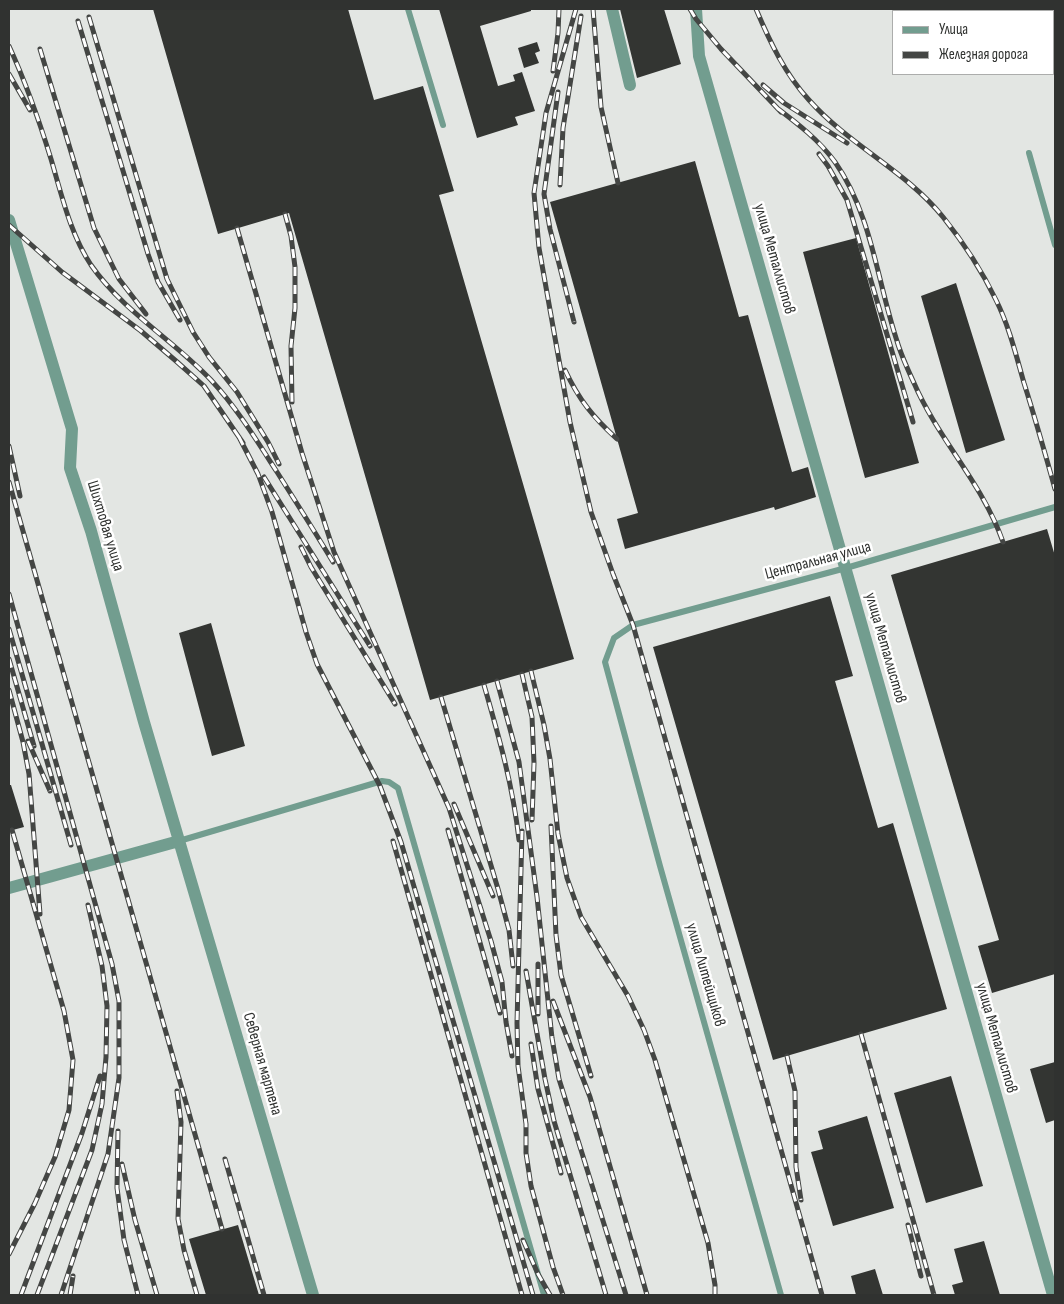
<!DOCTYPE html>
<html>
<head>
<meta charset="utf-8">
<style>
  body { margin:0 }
  #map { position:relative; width:1064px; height:1304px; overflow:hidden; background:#e3e6e3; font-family:"Sofia Sans Condensed",sans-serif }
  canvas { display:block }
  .frame { position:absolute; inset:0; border:10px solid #303230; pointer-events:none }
  .legend { position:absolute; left:892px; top:10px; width:162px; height:65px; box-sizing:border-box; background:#fff; border:1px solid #acadac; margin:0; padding:6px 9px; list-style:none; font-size:15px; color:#303230 }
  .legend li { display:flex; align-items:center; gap:10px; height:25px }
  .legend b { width:25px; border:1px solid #acadac }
</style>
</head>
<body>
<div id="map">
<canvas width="1064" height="1304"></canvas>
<div class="frame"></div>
<ul class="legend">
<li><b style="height:6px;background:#729d8f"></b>Улица</li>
<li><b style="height:6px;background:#444644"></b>Железная дорога</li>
</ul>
</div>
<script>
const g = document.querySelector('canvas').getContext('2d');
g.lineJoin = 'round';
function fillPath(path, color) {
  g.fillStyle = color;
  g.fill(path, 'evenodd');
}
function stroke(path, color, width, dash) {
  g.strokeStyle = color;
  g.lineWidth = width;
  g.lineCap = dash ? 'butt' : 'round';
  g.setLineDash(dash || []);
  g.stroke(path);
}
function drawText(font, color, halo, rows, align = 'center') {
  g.font = font + ' "Sofia Sans Condensed",sans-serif';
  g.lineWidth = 5;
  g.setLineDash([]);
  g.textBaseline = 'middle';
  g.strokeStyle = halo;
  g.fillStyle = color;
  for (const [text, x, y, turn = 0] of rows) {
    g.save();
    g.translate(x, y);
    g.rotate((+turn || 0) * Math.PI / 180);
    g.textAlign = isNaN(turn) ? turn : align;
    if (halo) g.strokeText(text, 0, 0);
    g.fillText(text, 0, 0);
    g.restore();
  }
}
fillPath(new Path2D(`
  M153,9H348L374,100L423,86L454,191L439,195L574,659L430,700L289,213L218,234Z
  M439,9H531V11L480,26L498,86L515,81L513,75L522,72L535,111L515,117L518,125L477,138Z
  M620,9H664L681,64L637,78Z
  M537,42L540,51L535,53L539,63L524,68L518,48Z
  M695,161L739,317L748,315L792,472L808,467L816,497L775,510L774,507L625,549L617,519L638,513L550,202Z
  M856,238L919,463L865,478L803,252Z
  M956,283L1005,440L966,453L921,296Z
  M1047,529L1055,556V974L992,993L978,946L999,940L891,575Z
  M830,596L853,676L835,681L878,828L893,823L947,1009L773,1060L653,647Z
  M211,623L245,746L212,756L179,633Z
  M9,785H11L24,827L9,831Z
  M1055,1062V1120L1046,1123L1030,1069Z
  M951,1076L983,1186L926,1203L894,1093Z
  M867,1116L894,1208L833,1226L811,1152L823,1149L818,1131Z
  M238,1225L259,1295H206L189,1239Z
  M984,1241L1000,1295H955L952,1285L963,1282L954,1249Z
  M875,1269L883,1295H856L851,1276Z`), '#333532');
stroke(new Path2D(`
  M408,9L443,125
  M1029,153L1055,245
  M179,841L382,781L389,782L398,788L544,1295
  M781,1295L660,866L605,662L614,638L633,625L846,568L1055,507`), '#729d8f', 6);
stroke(new Path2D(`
  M612,9L630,85
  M696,9L699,56L1053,1295
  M9,220L72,429L70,468L91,531L144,722L313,1295
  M9,888L179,841`), '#729d8f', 12);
const rail = new Path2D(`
  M576,9L546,113L534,193L539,248L570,422L591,512L613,574L633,625L822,1295
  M593,9L601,107L618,183
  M690,9L696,19L721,49L781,112
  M756,9C770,42 785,74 809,100C849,145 906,171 943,217C963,242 982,271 996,300C1009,326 1016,355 1024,383C1035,418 1045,453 1055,489
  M89,17L167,279L193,332L209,357L237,392L268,442L279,464
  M78,21L148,254L158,282L180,320
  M9,46C26,83 39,120 51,159C62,196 70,233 91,265C123,311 173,340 211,380C237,408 257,441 277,472C296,502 315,532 333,562
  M40,49L94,228L119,279L146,314
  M553,71L558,33L559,9
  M9,74L30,110
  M763,85L784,103L847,143
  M558,92L544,194L550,229L574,322
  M777,108C798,124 819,140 835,162C872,215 877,281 897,341C901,355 908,370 914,383C938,439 983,484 1003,542
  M819,154L828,166L847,200L913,422
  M560,185L563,128L581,16
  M285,214L291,236L295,267V308L291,346L292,402
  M9,225L62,272L141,331L176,361L204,386L243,443
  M237,228L302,453L334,552L449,808L491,941L502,982L506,1022L512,1056
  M565,370C579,400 593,417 617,439
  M239,437L258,474L272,512L306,632L317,664L380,786L401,842L533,1295
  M9,446L20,496
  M264,477L370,646
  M9,482L222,1229
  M301,547L311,567L395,704
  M9,594L112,964L119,1001V1078L108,1154L61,1295
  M9,629L71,845
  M9,659L34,746
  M531,671L544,725L550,759L558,834L567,878L581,917L628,996L644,1030L655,1060L708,1243L715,1285V1295
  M522,674L532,717L534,763L532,820
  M497,681L519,762L537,897L552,1038L559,1079L626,1295
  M484,685C499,737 513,786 519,840
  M9,690L23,742L29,774L40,914
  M441,697L498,889L509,930L513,966
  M28,741L50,791
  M454,804L493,896
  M551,826L556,935L561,975L591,1076
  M448,830L500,1013
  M522,831L517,1023L518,1066L526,1124V1153L531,1186L553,1267L563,1295
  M393,841L522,1295
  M526,971L545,1079L554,1121L606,1295
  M553,1001L590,1097L647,1295
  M538,1014V964
  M861,1034L934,1295
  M531,1044L538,1089L561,1173
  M787,1056L795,1091L796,1167L801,1200
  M177,1091L181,1122L178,1219L184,1250L197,1295
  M118,1131L117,1188L124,1240L138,1295
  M225,1159L264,1295
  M122,1164L135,1220L157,1295
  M908,1225L921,1276
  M523,1240L538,1274L550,1295
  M9,1254L35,1203L55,1157L69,1110L73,1060L64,1011L12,830
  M21,1295L82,1133L100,1076
  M37,1295L92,1150L102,1104L106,1057L107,1006L102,966L88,905
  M70,1295L73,1276`);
stroke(rail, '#444644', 5);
stroke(rail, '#fff', 3, [9]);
drawText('16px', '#303230', '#fff', [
  ["улица Металлистов",774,259,74],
  ["Шихтовая улица",105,526,73],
  ["Центральная улица",818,561,-15],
  ["улица Металлистов",885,648,74],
  ["улица Литейщиков",705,975,74],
  ["улица Металлистов",996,1038,74],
  ["Северная мартена",262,1064,74]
]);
</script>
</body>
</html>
